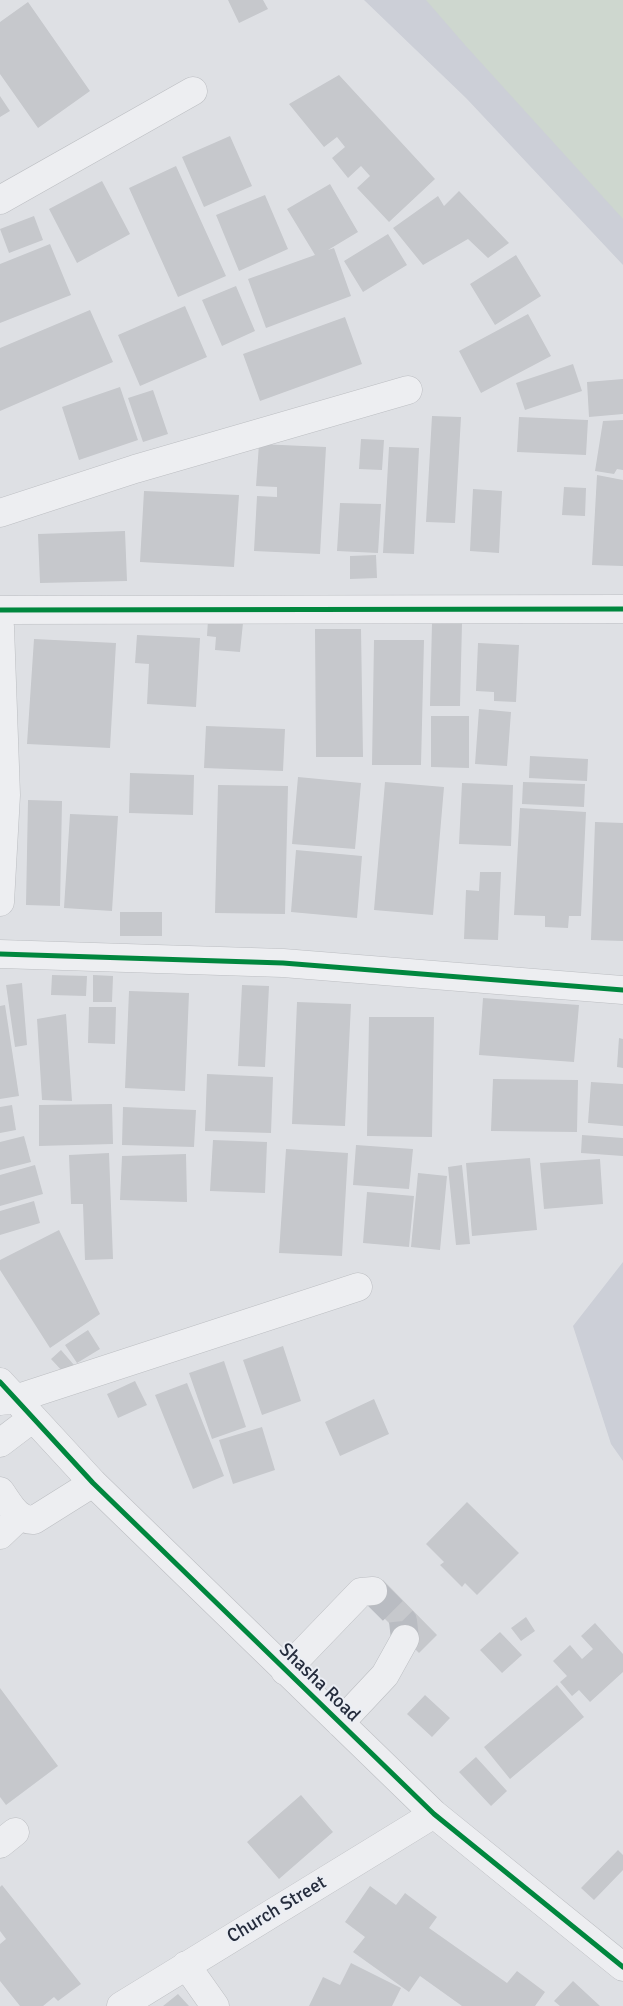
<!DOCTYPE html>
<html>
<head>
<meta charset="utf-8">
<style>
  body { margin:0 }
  canvas { display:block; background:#dee0e4 }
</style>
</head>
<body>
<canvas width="623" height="2006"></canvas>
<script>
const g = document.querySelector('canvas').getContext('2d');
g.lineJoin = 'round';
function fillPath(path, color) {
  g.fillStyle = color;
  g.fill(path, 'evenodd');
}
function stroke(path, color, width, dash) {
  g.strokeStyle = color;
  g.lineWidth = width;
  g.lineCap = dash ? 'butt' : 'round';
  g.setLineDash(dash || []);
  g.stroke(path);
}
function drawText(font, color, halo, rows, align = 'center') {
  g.font = font + ' Signika,sans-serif';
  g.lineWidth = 4;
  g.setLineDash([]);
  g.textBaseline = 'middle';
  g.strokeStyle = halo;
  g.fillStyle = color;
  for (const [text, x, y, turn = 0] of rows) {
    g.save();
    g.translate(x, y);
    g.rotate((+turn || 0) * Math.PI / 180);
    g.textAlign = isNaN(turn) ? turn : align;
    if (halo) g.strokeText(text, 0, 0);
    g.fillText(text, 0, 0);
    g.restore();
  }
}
fillPath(new Path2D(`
  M364,0H623V265L466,98Z
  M623,1262V1461L611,1444L573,1326Z`), '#cccfd7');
fillPath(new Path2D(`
  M426,0H623V219L465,45Z`), '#ced7cf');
fillPath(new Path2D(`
  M228,0H263L268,9L239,23Z
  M28,2L90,91L38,128L0,74V22Z
  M339,75L435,179L389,222L357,188L370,176L361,166L348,178L332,158L345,147L337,137L324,147L289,104Z
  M0,96L10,111L0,117Z
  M230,136L252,186L204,207L182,157Z
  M176,166L226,276L178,297L129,188Z
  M102,181L130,234L77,263L49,209Z
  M330,184L358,232L328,250L334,248L351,296L266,328L248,279L315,255L287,209Z
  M459,191L509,243L488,258L468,239L423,265L393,228L438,196L444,206Z
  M265,195L288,249L239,271L216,215Z
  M34,216L43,240L9,253L0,229Z
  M388,234L407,265L363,292L344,261Z
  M50,244L71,295L0,323V264Z
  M516,255L541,296L495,325L470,284Z
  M236,286L255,331L222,346L202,300Z
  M185,306L207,357L140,386L118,335Z
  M90,310L113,362L0,411V348Z
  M528,314L551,356L481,393L459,351Z
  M345,317L362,364L260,401L243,354Z
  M573,364L582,391L525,410L516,383Z
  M623,379V414L589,417L587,382Z
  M120,387L138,440L79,460L62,407Z
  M153,390L168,434L143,442L128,398Z
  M432,416L461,417L455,523L426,522Z
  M519,417L588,420L586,455L517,452Z
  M623,420V470L617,469L614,474L595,471L603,421Z
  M361,439L384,440L382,470L359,469Z
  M259,444L326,447L320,554L254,551L257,496L277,497V487L256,486Z
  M389,447L419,448L414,554L383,553Z
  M597,475L623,480V566L592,565Z
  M564,487L586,488L585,516L562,515Z
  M473,489L502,491L499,553L470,551Z
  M144,491L239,495L234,567L140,562Z
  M340,503L381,504L378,553L337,551Z
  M125,531L127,581L40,583L38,534Z
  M376,555L377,578L350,579V556Z
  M208,620L243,623L240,652L215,650L216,637L207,636Z
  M432,623H462L460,706H430Z
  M315,629H361L363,757H316Z
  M137,635L200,638L196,707L147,704L149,664L135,663Z
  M34,639L116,643L110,748L27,744Z
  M374,640H424L421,765H372Z
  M478,643L519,645L516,702L494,701V692L476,691Z
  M479,709L511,712L507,766L475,764Z
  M431,716H469V768L431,767Z
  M206,726L285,729L283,771L204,768Z
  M530,756L588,759L587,781L529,778Z
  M130,773L194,775L193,815L129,813Z
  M298,777L361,783L355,849L292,844Z
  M385,782L444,787L433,915L374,910Z
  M523,782L585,784L584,807L522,804Z
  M462,783L513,785L511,846L459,844Z
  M218,785L288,786L285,914L215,913Z
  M28,800L62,801L60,906L26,905Z
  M520,808L586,812L581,916H569L568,928L545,927V916L514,915Z
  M70,814L118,816L112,911L64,908Z
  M595,822L623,823V941L591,940Z
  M296,850L362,856L357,918L291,912Z
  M480,872H501L498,940L464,939L466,890L479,891Z
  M120,912H162V936H120Z
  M52,975L87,976L86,996L51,995Z
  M93,975L113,976L112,1002H93Z
  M22,983L27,1045L15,1047L6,985Z
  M242,985L269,986L265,1067L238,1066Z
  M129,991L189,993L185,1091L125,1088Z
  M483,998L579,1005L574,1062L479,1055Z
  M297,1002L351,1004L345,1126L292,1124Z
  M5,1005L19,1096L0,1099V1006Z
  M89,1007H116L115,1044L88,1043Z
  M66,1014L72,1101L42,1100L37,1019Z
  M369,1017H434L432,1137L367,1136Z
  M619,1038L623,1039V1068L617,1067Z
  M207,1074L273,1077L271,1133L205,1131Z
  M493,1079L578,1080L577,1132L491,1131Z
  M591,1082L623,1084V1126L588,1123Z
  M112,1104L113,1144L39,1146V1105Z
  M12,1105L16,1130L0,1133V1107Z
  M123,1107L196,1110L194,1147L122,1145Z
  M582,1135L623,1138V1156L581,1153Z
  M24,1136L31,1162L0,1170V1142Z
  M213,1140L267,1142L265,1193L210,1191Z
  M356,1145L413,1149L409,1189L353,1185Z
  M286,1149L348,1153L342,1256L279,1253Z
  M109,1153L113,1259L85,1260L83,1204H71L69,1155Z
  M186,1154L187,1202L120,1200L122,1156Z
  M530,1158L537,1230L472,1236L466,1163Z
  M600,1159L603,1204L544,1209L540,1163Z
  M35,1165L43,1194L0,1206V1175Z
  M462,1165L470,1244L456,1245L448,1167Z
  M418,1173L447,1176L440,1250L411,1247Z
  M367,1192L414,1196L409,1247L363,1243Z
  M34,1201L40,1223L0,1235V1211Z
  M59,1230L100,1314L50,1348L0,1270V1260Z
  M88,1330L100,1349L77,1363L65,1345Z
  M283,1346L301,1401L262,1415L243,1360Z
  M61,1350L74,1365L64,1373L51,1359Z
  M224,1361L246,1427L212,1439L189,1373Z
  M135,1381L147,1405L118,1418L107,1394Z
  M187,1383L224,1476L193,1489L155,1395Z
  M374,1399L389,1434L340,1456L325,1422Z
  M262,1427L275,1470L233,1484L219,1440Z
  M467,1502L519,1553L477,1595L465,1583L462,1587L440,1565L444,1562L426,1544Z
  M383,1580L437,1635L419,1653L365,1599Z
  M526,1617L535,1631L521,1641L511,1628Z
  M595,1623L623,1654V1672L590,1702L579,1690L572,1696L560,1682L567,1676L553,1661L570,1645L582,1659L593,1649L581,1636Z
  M500,1632L522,1655L502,1673L480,1650Z
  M557,1685L584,1717L510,1779L484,1747Z
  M0,1688L58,1766L6,1805L0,1797Z
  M425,1695L450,1718L432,1737L407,1714Z
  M476,1757L507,1791L491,1806L459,1772Z
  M301,1795L333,1832L279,1879L247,1842Z
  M618,1850L623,1855V1870L594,1900L581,1888Z
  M2,1885L81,1984L58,2001L54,1997L43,2006H20L0,1981V1944L6,1939L0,1931V1887Z
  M370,1886L396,1905L405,1893L437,1917L429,1928L507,1983L517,1971L545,1992L535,2006H462L420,1976L409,1992L353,1952L365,1937L345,1922Z
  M351,1963L401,1988L392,2006H309L323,1977L340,1985Z
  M573,1981L600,2006H560L554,2001Z
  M178,1994L189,2006H163Z`), '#c6c8cc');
stroke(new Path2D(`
  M373,1591L403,1621L405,1639`), '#b9bcc2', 28, [28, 14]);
const minor = new Path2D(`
  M0,200L193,91
  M0,513L135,469L408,390
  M0,610L623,609
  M0,627L6,795L0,902
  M0,954L283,963L623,990
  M0,1382L93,1483L434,1814L623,1967
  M0,1401L15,1399L358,1287
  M0,1443L33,1418
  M0,1491C9,1503 17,1521 34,1520L93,1483
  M0,1535L20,1516
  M285,1671L361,1592L373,1591
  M340,1723L385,1675L405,1639
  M0,1844L15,1832
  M186,1965L215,2006
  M121,2006L434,1814`);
stroke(minor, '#bcbec2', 29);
stroke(minor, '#edeef1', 28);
stroke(new Path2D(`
  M0,610L623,609
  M0,954L283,963L623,990
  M0,1382L93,1483L434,1814L623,1967`), '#00873e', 5);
drawText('19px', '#252c3c', '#ebeef4', [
  ["Shasha Road",319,1683,44],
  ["Church Street",277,1910,-31]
]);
</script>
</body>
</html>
